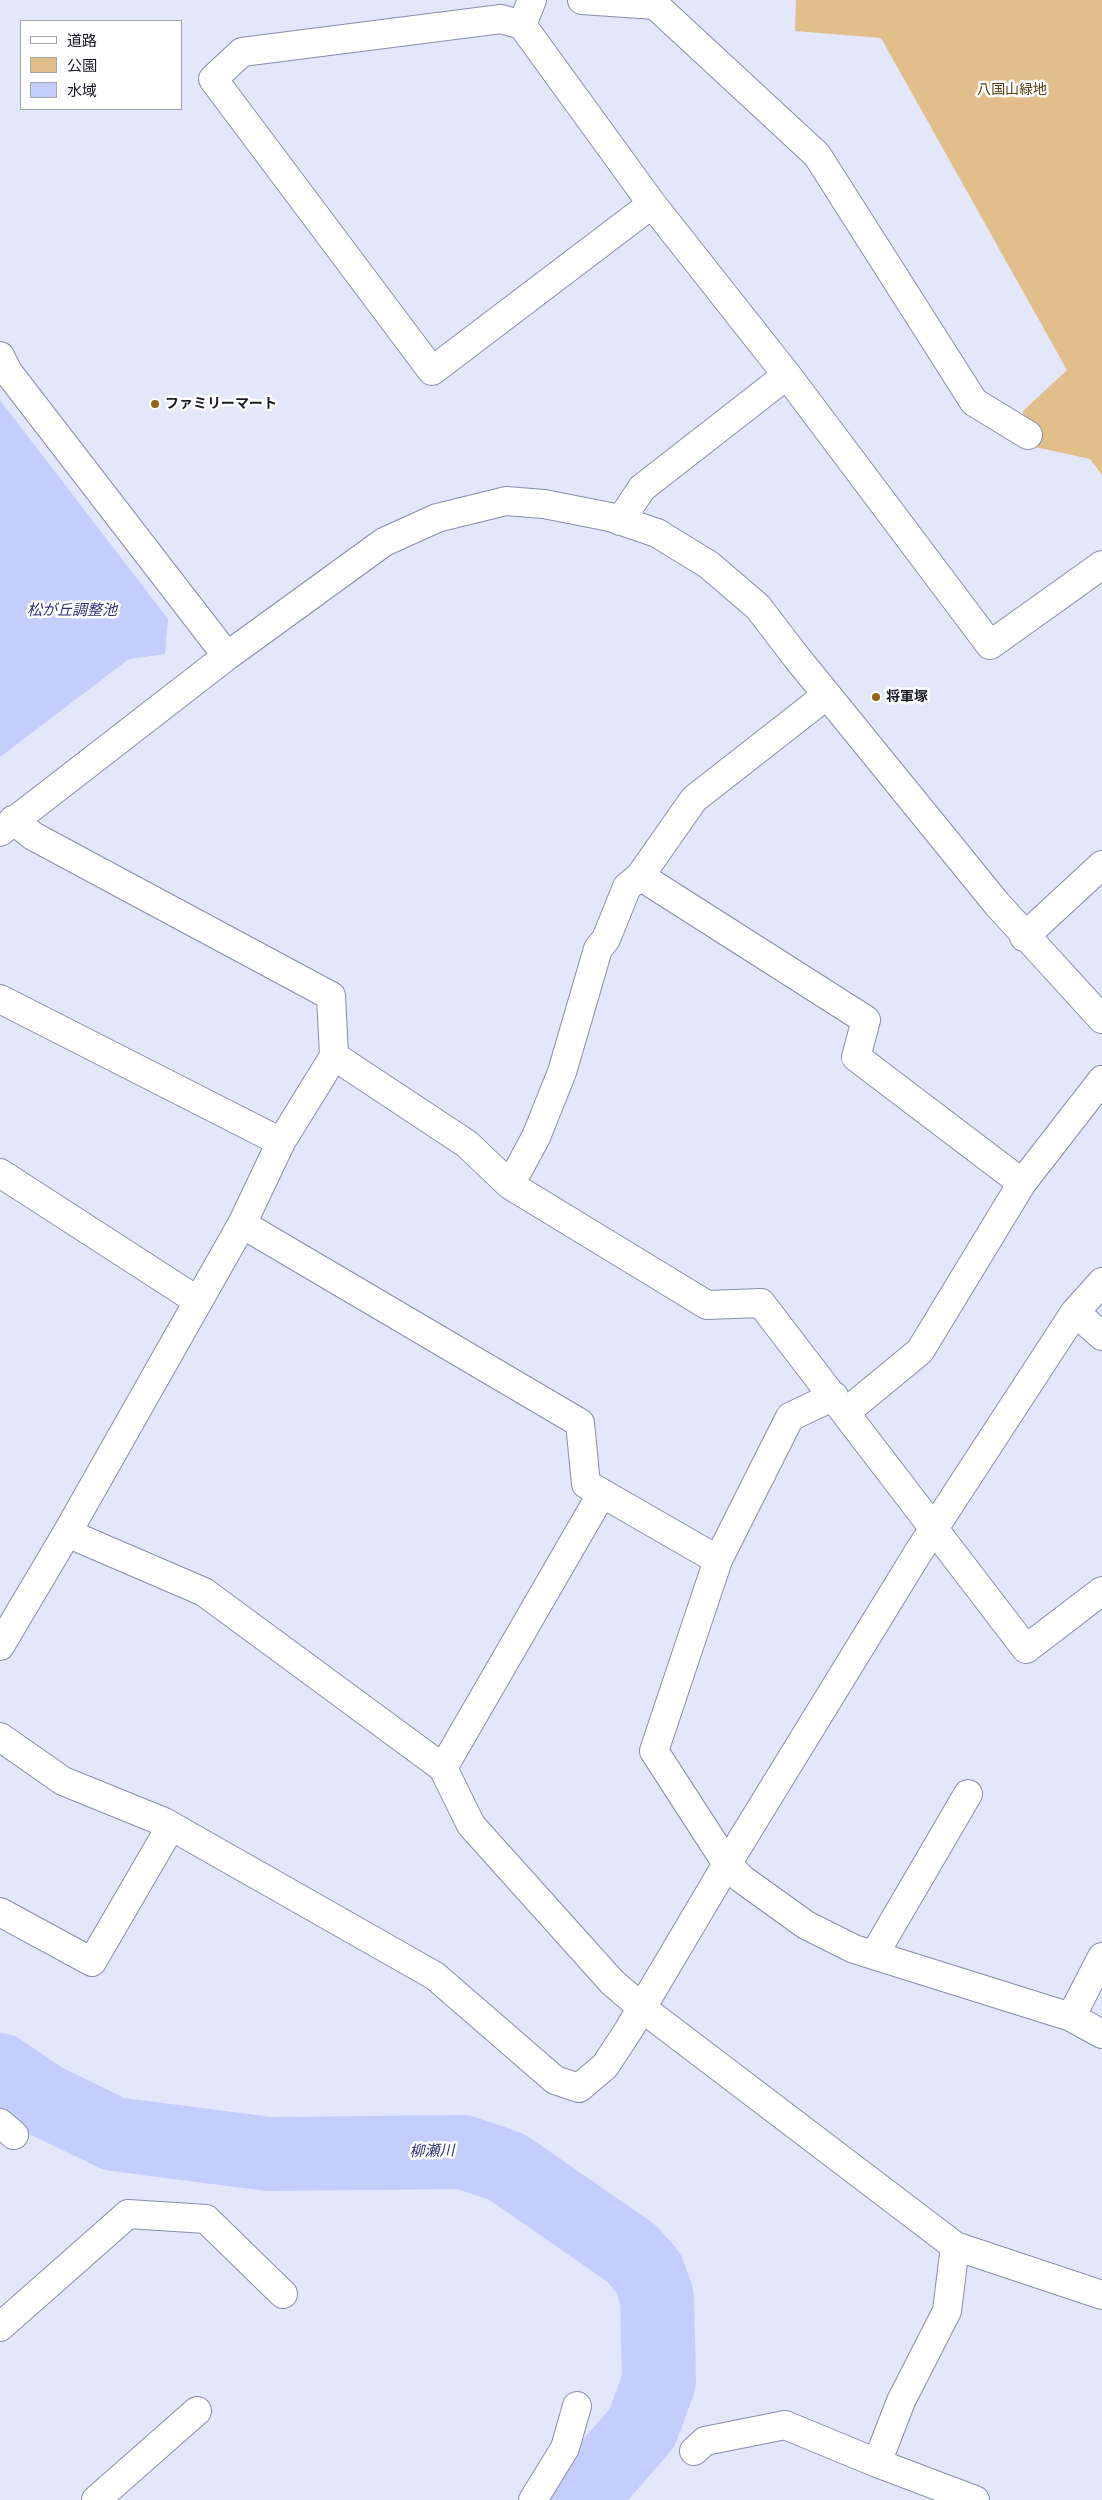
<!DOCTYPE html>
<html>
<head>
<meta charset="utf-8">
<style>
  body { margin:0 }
  #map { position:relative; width:1102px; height:2500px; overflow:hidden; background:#e3e7fc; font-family:"Roboto Condensed","Noto Sans JP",sans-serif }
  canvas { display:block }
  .legend { position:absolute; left:20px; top:20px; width:162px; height:90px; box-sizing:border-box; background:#fff; border:1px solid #a3a3a8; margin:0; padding:6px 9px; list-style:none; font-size:15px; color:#181a26 }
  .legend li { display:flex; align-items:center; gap:10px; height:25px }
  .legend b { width:25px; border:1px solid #a3a3a8 }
</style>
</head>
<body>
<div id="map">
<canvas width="1102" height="2500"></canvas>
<ul class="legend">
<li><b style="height:6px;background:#fff"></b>道路</li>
<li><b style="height:14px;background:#e2be8b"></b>公園</li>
<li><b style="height:14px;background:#c5cdfc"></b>水域</li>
</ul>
</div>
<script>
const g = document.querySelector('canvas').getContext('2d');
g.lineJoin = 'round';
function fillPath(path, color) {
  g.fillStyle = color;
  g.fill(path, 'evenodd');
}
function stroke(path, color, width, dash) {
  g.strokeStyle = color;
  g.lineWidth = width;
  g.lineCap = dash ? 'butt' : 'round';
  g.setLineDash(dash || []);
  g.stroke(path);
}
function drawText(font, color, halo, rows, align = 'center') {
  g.font = font + ' "Roboto Condensed","Noto Sans JP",sans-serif';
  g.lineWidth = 5;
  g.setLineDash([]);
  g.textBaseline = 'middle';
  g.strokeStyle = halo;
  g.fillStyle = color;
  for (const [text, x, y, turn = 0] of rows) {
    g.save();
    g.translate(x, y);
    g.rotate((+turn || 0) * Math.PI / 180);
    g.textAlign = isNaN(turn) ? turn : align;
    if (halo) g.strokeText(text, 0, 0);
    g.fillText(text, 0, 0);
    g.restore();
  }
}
fillPath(new Path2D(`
  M796,0H1102V475L1090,459L1026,445L1023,411L1067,370L881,38L795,31Z`), '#e2be8b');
fillPath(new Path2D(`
  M0,400L168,619L165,654L129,659L0,757Z`), '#c5cdfc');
stroke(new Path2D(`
  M0,2070L44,2100L114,2134L269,2154L463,2152L507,2167L631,2253L648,2272L657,2297L659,2382L642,2428L579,2500`), '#c5cdfc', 74);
const minor = new Path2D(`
  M582,0L655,5L817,155L974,402L1028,435
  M522,25L532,0
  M652,204L432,371L213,79L242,52L501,19L522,25L652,204L787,375L990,645L1102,565
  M0,356L8,372L227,656
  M620,521L642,488L787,375
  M0,832L227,656L384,542L437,518L506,501L544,504L610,517L657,533L709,565L758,607L797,658L997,904L1102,1019
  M640,876L866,1020L856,1057L1022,1183
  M1024,937L1102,865
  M0,999L281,1142
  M334,1056L467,1144L510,1185L707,1305L761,1303L1026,1649L1102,1591
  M0,1173L198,1301
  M510,1185L536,1137L562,1072L598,949L606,939L627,887L640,876L694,799L827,695
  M242,1224L580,1423L586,1484L718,1560
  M1075,1312L1102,1336
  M834,1396L790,1417L718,1560L654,1751L727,1864L742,1879L806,1925L854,1949L1071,2017L1102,2034
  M846,1412L920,1351L1022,1183L1102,1080
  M602,1493L443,1768L471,1825L612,1982L642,2008L955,2246L1102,2295
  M67,1533L204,1592L443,1768
  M0,1646L67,1533L242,1224L281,1142L334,1056L331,996L33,836L13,820
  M0,1737L63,1781L164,1822L435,1976L555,2080L579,2088L605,2066L628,2031L727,1864L916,1556L1075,1312L1102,1282
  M0,1912L92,1962L171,1826
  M874,1955L968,1794
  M1071,2017L1102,1957
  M0,2123L14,2135
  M955,2246L947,2311L901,2401L877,2463L975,2500
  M0,2327L128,2214L206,2219L283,2294
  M694,2451L705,2441L785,2425L877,2463
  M96,2500L197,2411
  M533,2500L565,2448L577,2406`);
stroke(minor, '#878dad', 30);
stroke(minor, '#fff', 28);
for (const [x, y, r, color] of [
  [155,404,5,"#936511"],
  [876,697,5,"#936511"]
]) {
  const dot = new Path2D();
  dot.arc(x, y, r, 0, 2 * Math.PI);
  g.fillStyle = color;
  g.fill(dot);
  stroke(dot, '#fff', 2);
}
drawText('14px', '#583d13', '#fff', [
  ["八国山緑地",1012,90]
]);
drawText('bold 14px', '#181a26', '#fff', [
  ["ファミリーマート",165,404],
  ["将軍塚",886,697]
], 'left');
drawText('italic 15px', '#2f3275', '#fff', [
  ["松が丘調整池",72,611],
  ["柳瀬川",432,2152,-1]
]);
</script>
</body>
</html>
